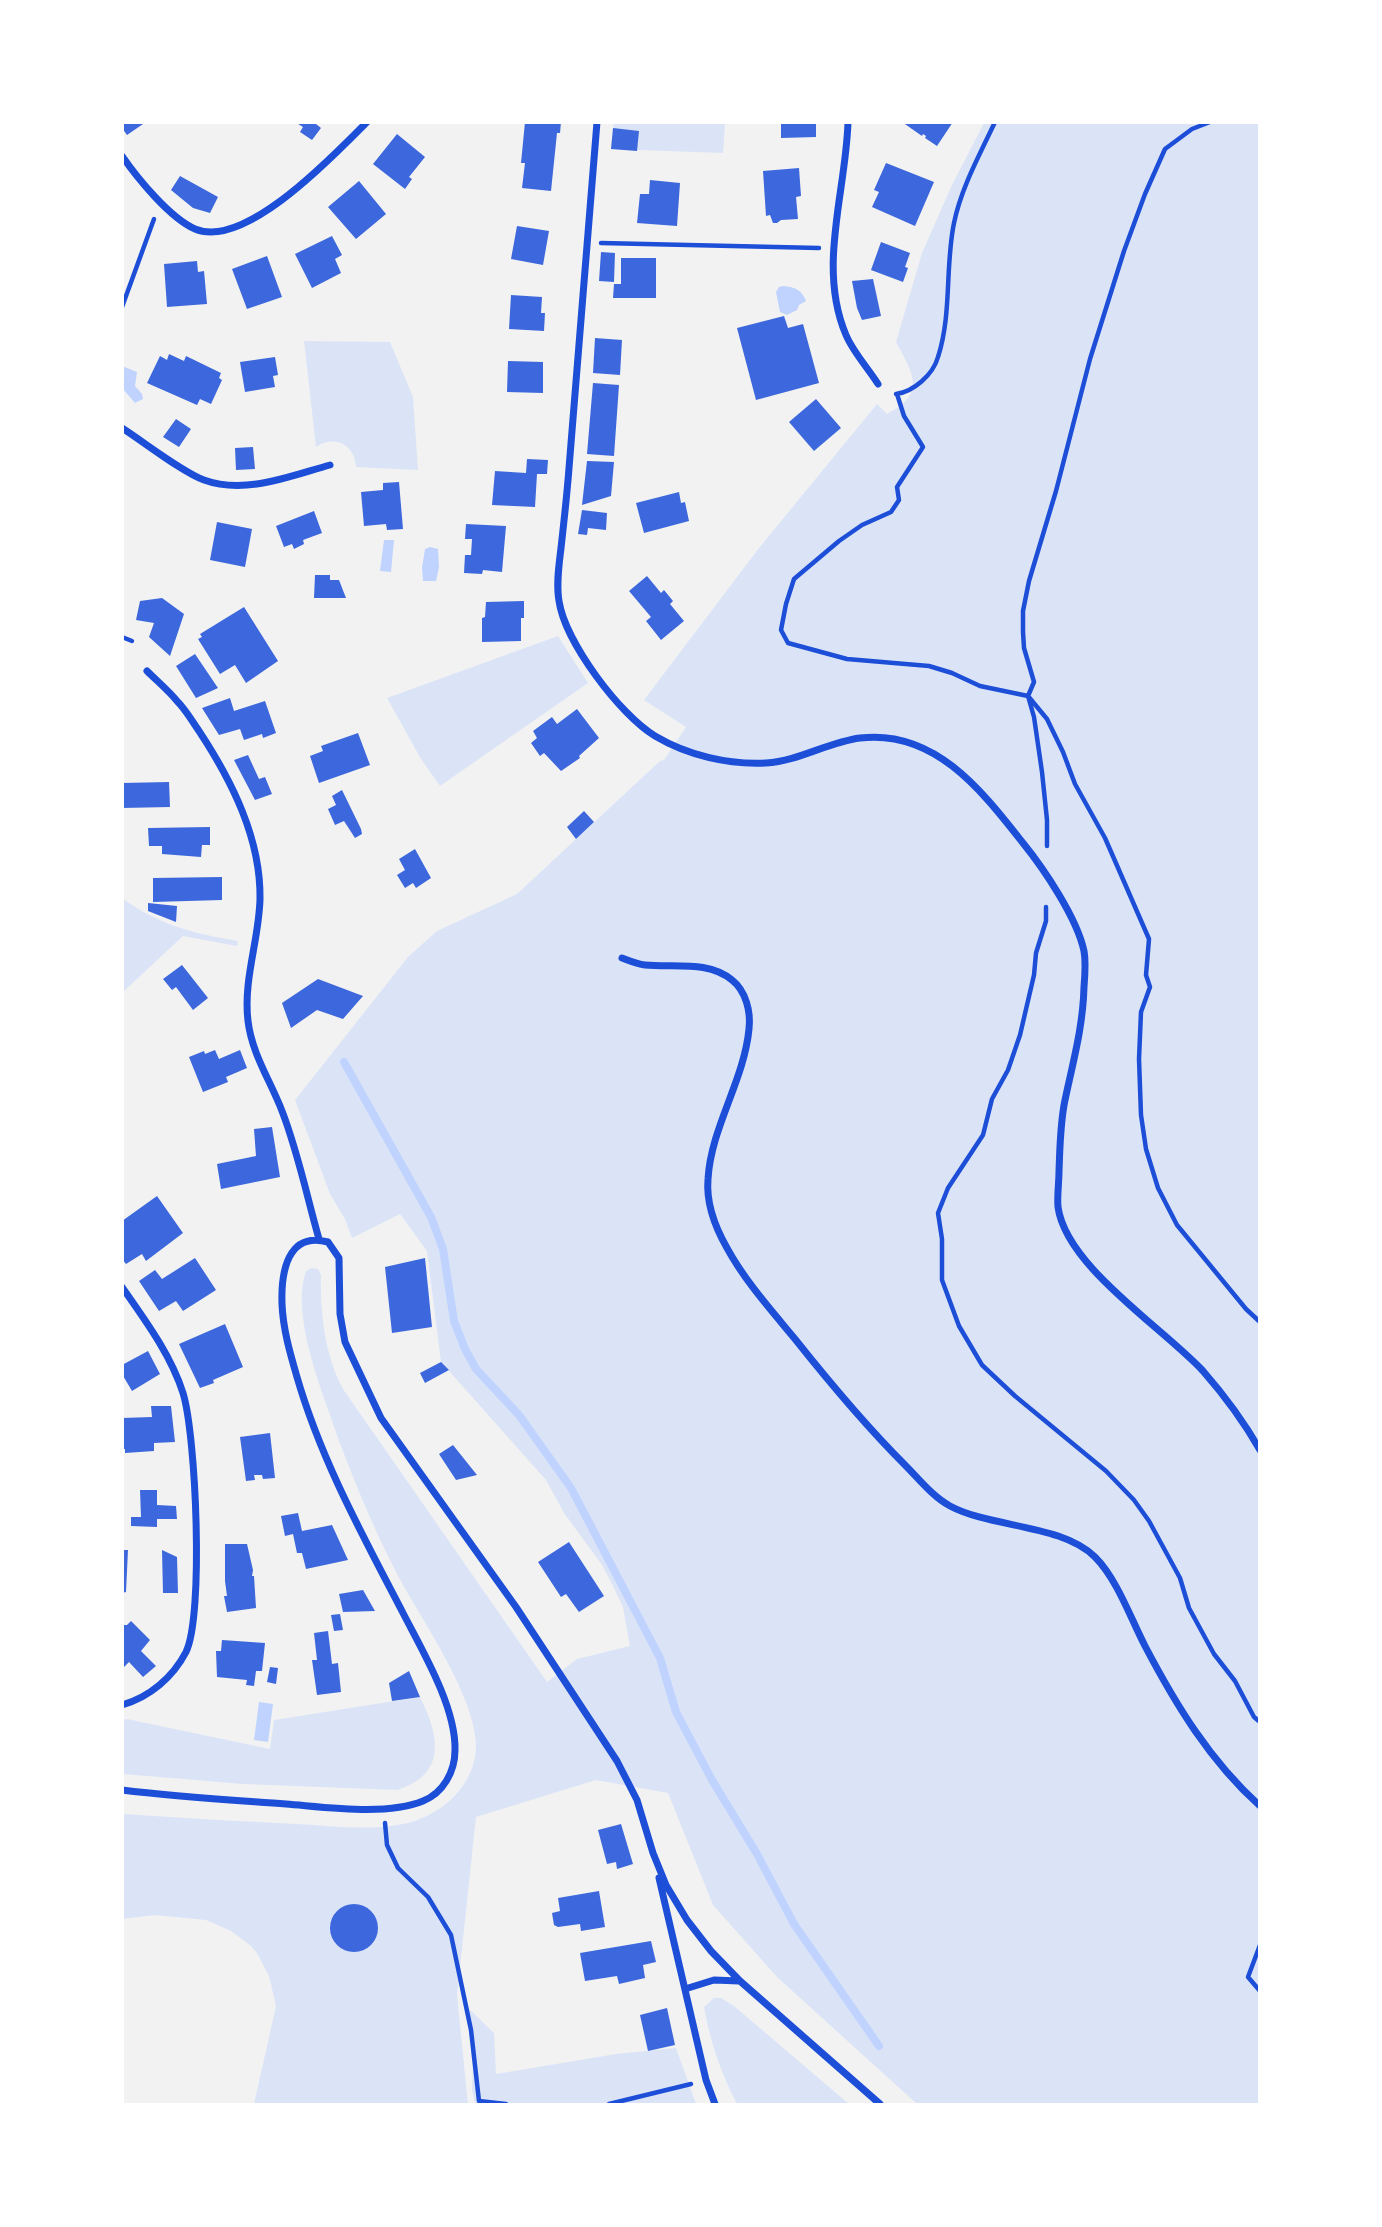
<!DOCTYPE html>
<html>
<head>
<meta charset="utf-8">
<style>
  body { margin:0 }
  #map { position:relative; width:1382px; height:2227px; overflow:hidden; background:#f2f2f2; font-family:"Archivo Narrow",sans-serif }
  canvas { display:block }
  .frame { position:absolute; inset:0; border:124px solid #fff; pointer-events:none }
</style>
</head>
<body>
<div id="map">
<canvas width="1382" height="2227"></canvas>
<div class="frame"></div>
</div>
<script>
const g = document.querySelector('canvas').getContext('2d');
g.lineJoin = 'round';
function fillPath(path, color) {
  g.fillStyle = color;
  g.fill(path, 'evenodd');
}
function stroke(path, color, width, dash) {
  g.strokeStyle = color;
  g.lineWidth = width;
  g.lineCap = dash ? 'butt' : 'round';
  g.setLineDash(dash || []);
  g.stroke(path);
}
fillPath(new Path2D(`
  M614,123H725L723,153L611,149Z
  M984,123H1259V2104H917L777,1977L713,1905L668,1793L596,1780L476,1817L457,1995L468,2104H254L276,2006L269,1976L257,1953L251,1946L231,1931L206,1920L154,1915L123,1919L122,1814C181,1818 239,1821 297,1824C332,1826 369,1831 403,1824C440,1817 477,1785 476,1744C474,1693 420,1618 396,1572C368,1517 345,1460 325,1401C313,1366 293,1307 306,1271L312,1268L318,1269L321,1275C320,1314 325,1355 343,1389L547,1682L577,1659L630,1646L623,1607L611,1582L602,1565L564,1513L546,1480L441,1362L427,1251L400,1214L352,1238L345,1219L330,1194L295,1100L408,957L437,931L517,894L660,761L664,760L686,727L644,700L759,548L877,404L887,414C927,393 913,374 896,342L922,253L952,185Z
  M304,341L390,342L413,397L418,470L356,467C355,445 335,434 316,447Z
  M558,636L588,683L440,786L421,759L387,698Z
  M123,899C162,926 192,933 238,941L237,946L183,936L123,992Z
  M420,1697C439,1735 448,1774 397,1790L243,1784L123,1774V1720L127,1719L270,1749L274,1720Z
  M714,1998H721L734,2006L849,2104H737C721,2074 710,2041 704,2007Z
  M469,2009L494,2033L496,2074L616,2054L676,2048L696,2104H475L472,2089L473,2060Z`), '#dbe4f7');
fillPath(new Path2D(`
  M783,286C795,287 802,290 806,301L799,305L797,310L787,315L780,312L776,292L779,287Z
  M122,366L137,372L135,386L142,394L143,399L135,403L123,389Z
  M384,540H394L391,572L380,571Z
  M430,547L438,549L439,567L436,581H423L422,568L425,549Z
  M259,1702L273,1704L268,1742L254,1740Z`), '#bfd3fe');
stroke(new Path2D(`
  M344,1062L431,1217L443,1249L454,1321L465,1349L476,1369L519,1415L571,1488L660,1658L676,1712L712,1780L757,1854L794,1924L879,2046`), '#bfd3fe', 8);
fillPath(new Path2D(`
  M122,122H146L127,135L122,128Z
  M295,122H317L316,124L321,128L312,140L300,132L303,127Z
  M525,122H561L560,133H557L551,191L522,188L525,163H521Z
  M781,122H816V137L781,138Z
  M902,122H953L937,146L925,138L926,136L923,134L922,136Z
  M613,128L639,131L637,151L611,149Z
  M397,134L425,157L409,177L412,179L405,189L373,164Z
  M886,163L934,182L915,226L872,207L879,192L874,190Z
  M799,168L801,196L796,197L798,219L781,220L777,223H773L770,215L766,216L763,171Z
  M180,176L218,197L210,213L193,208L171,190Z
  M650,180L680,183L677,226L637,223L640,194H649Z
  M359,181L386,214L356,239L328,207Z
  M517,226L549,231L543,265L511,259Z
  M332,236L342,255L335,259L341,273L312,288L295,254Z
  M881,242L910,253L905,267L908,268L903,282L871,270Z
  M601,252L615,253L614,282L599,281Z
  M267,256L282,297L247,309L232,269Z
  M621,258H656V298H613L614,284H621Z
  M197,261L198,272L204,271L207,304L167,307L164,264Z
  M873,279L881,316L862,320L857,308L852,281Z
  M511,295L542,297L541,313H545L544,331L509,329Z
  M784,316L788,328L803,324L819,383L756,400L737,328Z
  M595,338L622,340L620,375L593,373Z
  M169,354L184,361L186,356L221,373L219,378L222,380L211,404L200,399L197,405L147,383L160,356L167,360Z
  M275,357L278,375L273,376L275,387L245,392L240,362Z
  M508,361L543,362V393L507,392Z
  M593,383L619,385L614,456L587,454Z
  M816,399L841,428L814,451L789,422Z
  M176,419L191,429L179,447L163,437Z
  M253,447L255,469L236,470L235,448Z
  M527,459L548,460L547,474H537L535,507L492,505L495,471L526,473Z
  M587,461L614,462L611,496L582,505Z
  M399,482L403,529L387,530L386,524L364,526L361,492L383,490V483Z
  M679,492L681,503L685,502L689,521L644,533L636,503Z
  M582,510L607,513L606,530L588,528L587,535L578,534Z
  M314,511L322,533L303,540L304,544L294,549L292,544L284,547L276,526Z
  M217,522L252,529L245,567L210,560Z
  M466,524L506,526L502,572L483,570L482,574L464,573L465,555H471L472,539H465Z
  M315,575H330V580H339L346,598H314Z
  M647,576L661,593L664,590L673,601L670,604L684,621L661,640L646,621L651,617L629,591Z
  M162,598L184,614L170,656L149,637L154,623L136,620L140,601Z
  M524,601V618H521V641L482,642V618L485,617L486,602Z
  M244,607L278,661L246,683L235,665L220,674L198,639L202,637L200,634Z
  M195,654L218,688L196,698L176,666Z
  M230,698L234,711L265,701L276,733L263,738L262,734L244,740L240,729L219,735L202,708Z
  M577,709L599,738L579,756L580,758L561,771L544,753L540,756L531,743L537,738L533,731L552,717L557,724Z
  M358,733L370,765L319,783L310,756L323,751L321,746Z
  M248,755L259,779L265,777L272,794L255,800L234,760Z
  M169,782L170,807L122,808V783Z
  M342,790L361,829L362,834L355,838L344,821L335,825L328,809L336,805L332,796Z
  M584,811L594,822L576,839L567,827Z
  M210,827V845H202L201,857L162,854V846H149L148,828Z
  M415,849L431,878L416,888L413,883L405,888L397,875L405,870L399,859Z
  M222,877V900L153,902V878Z
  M148,903L177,906L176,922L148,911Z
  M182,965L208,998L193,1010L176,987L172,990L163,979Z
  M318,979L363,996L343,1019L317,1010L291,1028L282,1003Z
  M215,1050L219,1059L240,1050L247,1068L226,1077L228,1082L203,1092L189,1057L204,1051L205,1054Z
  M272,1127L280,1177L221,1189L217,1164L256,1156L254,1129Z
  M157,1196L183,1233L146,1261L142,1254L126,1264L122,1259V1221Z
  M195,1258L216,1290L183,1311L176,1301L159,1311L139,1281L155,1270L162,1279Z
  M425,1258L432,1327L392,1333L385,1267Z
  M225,1324L243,1367L213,1380L214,1383L200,1388L179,1344Z
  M148,1351L160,1374L132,1391L122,1374V1365Z
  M441,1362L449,1370L425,1383L420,1373Z
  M151,1406H171L175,1442L154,1443V1451L125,1453V1449H122V1418L152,1417Z
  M270,1433L275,1478L263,1479L262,1475H254L255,1480L246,1481L240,1437Z
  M453,1445L477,1475L456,1480L439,1454Z
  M140,1490H157V1505L176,1506L177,1519H157V1527L131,1526V1517H141Z
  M298,1513L302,1531L332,1525L348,1560L306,1569L302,1553H297L293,1534L285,1536L281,1516Z
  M569,1542L604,1596L579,1612L566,1594L561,1597L538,1562Z
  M225,1544H247L253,1570L252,1576H254L256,1608L227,1612L224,1596H227L225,1581Z
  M122,1550H128L126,1592L122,1593Z
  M162,1550L177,1557L178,1593H163Z
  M363,1590L375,1611L343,1612L339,1594Z
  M340,1614L343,1630L334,1631L331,1615Z
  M131,1621L150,1640L141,1651L156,1666L143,1677L129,1662L122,1669V1625H127Z
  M328,1631L332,1664L338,1663L341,1692L317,1695L312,1660H317L314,1633Z
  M222,1640L265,1643L262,1671H256L254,1686L246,1685L247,1680L217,1677L216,1651H221Z
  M270,1667L278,1668L276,1684L267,1682Z
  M409,1671L420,1697L392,1701L389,1683Z
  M621,1824L633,1864L617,1869L616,1862L607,1864L598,1830Z
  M599,1891L605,1927L581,1931L580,1924L558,1927L554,1925L552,1913L560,1911L558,1898Z
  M330 1928a24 24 0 1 1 48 0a24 24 0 1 1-48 0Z
  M651,1941L656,1962L643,1965L645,1978L619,1984L617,1976L585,1981L580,1953Z
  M667,2008L675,2045L648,2051L640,2015Z`), '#3d67dc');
stroke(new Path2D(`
  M601,243L819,248
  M122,307L154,219
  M896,394C913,392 933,375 938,357C952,314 945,266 954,223C961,188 980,154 995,122
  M897,394L904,416L923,447L897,487L899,500L891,512L862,525L839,541L794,579L786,604L781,630L788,643L847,659L929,666L952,673L980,686L1028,696L1047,719L1063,752L1075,784L1105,838L1149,939L1146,975L1150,987L1141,1012L1139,1059L1141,1115L1146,1149L1158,1188L1177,1225L1246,1309L1260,1322
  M122,637L132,641
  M1047,846V820L1042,772L1034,717L1028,696L1034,682L1024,648L1023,632V611L1029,581L1056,491L1090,359L1124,251L1145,194L1165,149L1192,129L1210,122
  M1046,907V921L1036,953L1034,975L1020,1035L1008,1070L992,1099L983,1135L948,1188L938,1213L942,1239V1280L959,1326L982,1365L1015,1396L1106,1471L1134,1500L1149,1521L1180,1578L1189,1608L1214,1654L1235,1681L1254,1717L1260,1722
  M385,1823L387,1845L398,1868L428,1897L451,1935L471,2030L479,2101L506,2104
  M1260,1945L1248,1977L1260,1991
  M609,2104L691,2084`), '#1d4ed8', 4.5);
stroke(new Path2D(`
  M597,122C587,238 578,353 569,468C567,495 564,521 561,548C559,565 556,584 559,601C565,642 620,715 655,736C687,755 728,765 766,763C799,761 828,742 860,738C935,729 982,791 1023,843C1044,869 1077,918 1084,951C1086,962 1085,975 1084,987C1083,1027 1073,1062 1065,1100C1060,1124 1060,1147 1059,1171C1059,1183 1057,1195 1058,1207C1066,1266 1162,1327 1203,1371C1224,1395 1244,1422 1260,1450
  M848,122C846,192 817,267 846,335C853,352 868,368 878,384
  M122,156C138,179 170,218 195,229C245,250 334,155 367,122
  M122,428C144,442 182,472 204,480C245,495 290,476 330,465
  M147,671C157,681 168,690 177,701C186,710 192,721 199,731C232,781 261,839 260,899C259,940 243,980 248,1021C252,1054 270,1080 282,1111C298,1152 307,1197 319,1239
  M622,958C630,961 637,964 645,965C674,968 708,960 732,980C746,991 751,1012 749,1029C744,1081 711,1127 708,1179C706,1203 715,1227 727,1248C745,1281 771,1310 795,1339C830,1383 865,1425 905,1465C919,1479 933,1497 950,1506C991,1528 1062,1524 1095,1557C1117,1579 1131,1619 1145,1646C1176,1705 1210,1761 1260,1806
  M122,1287C145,1320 171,1355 183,1393C196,1435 204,1615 186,1652C173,1677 150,1697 122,1705
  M122,1790C177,1797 231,1800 286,1804C325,1807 387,1816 423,1801C443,1793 455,1772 455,1750C456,1707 422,1650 403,1613C363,1536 321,1460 297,1377C290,1353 283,1329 282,1304C281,1273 287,1231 328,1242L339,1258L340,1314L345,1342L381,1418L516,1607L617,1761L637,1800L653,1853L666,1885L687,1920L711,1951L740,1981L880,2104
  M659,1878L706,2080L715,2104
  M685,1989L714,1980L739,1981`), '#1d4ed8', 7);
</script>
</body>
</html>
